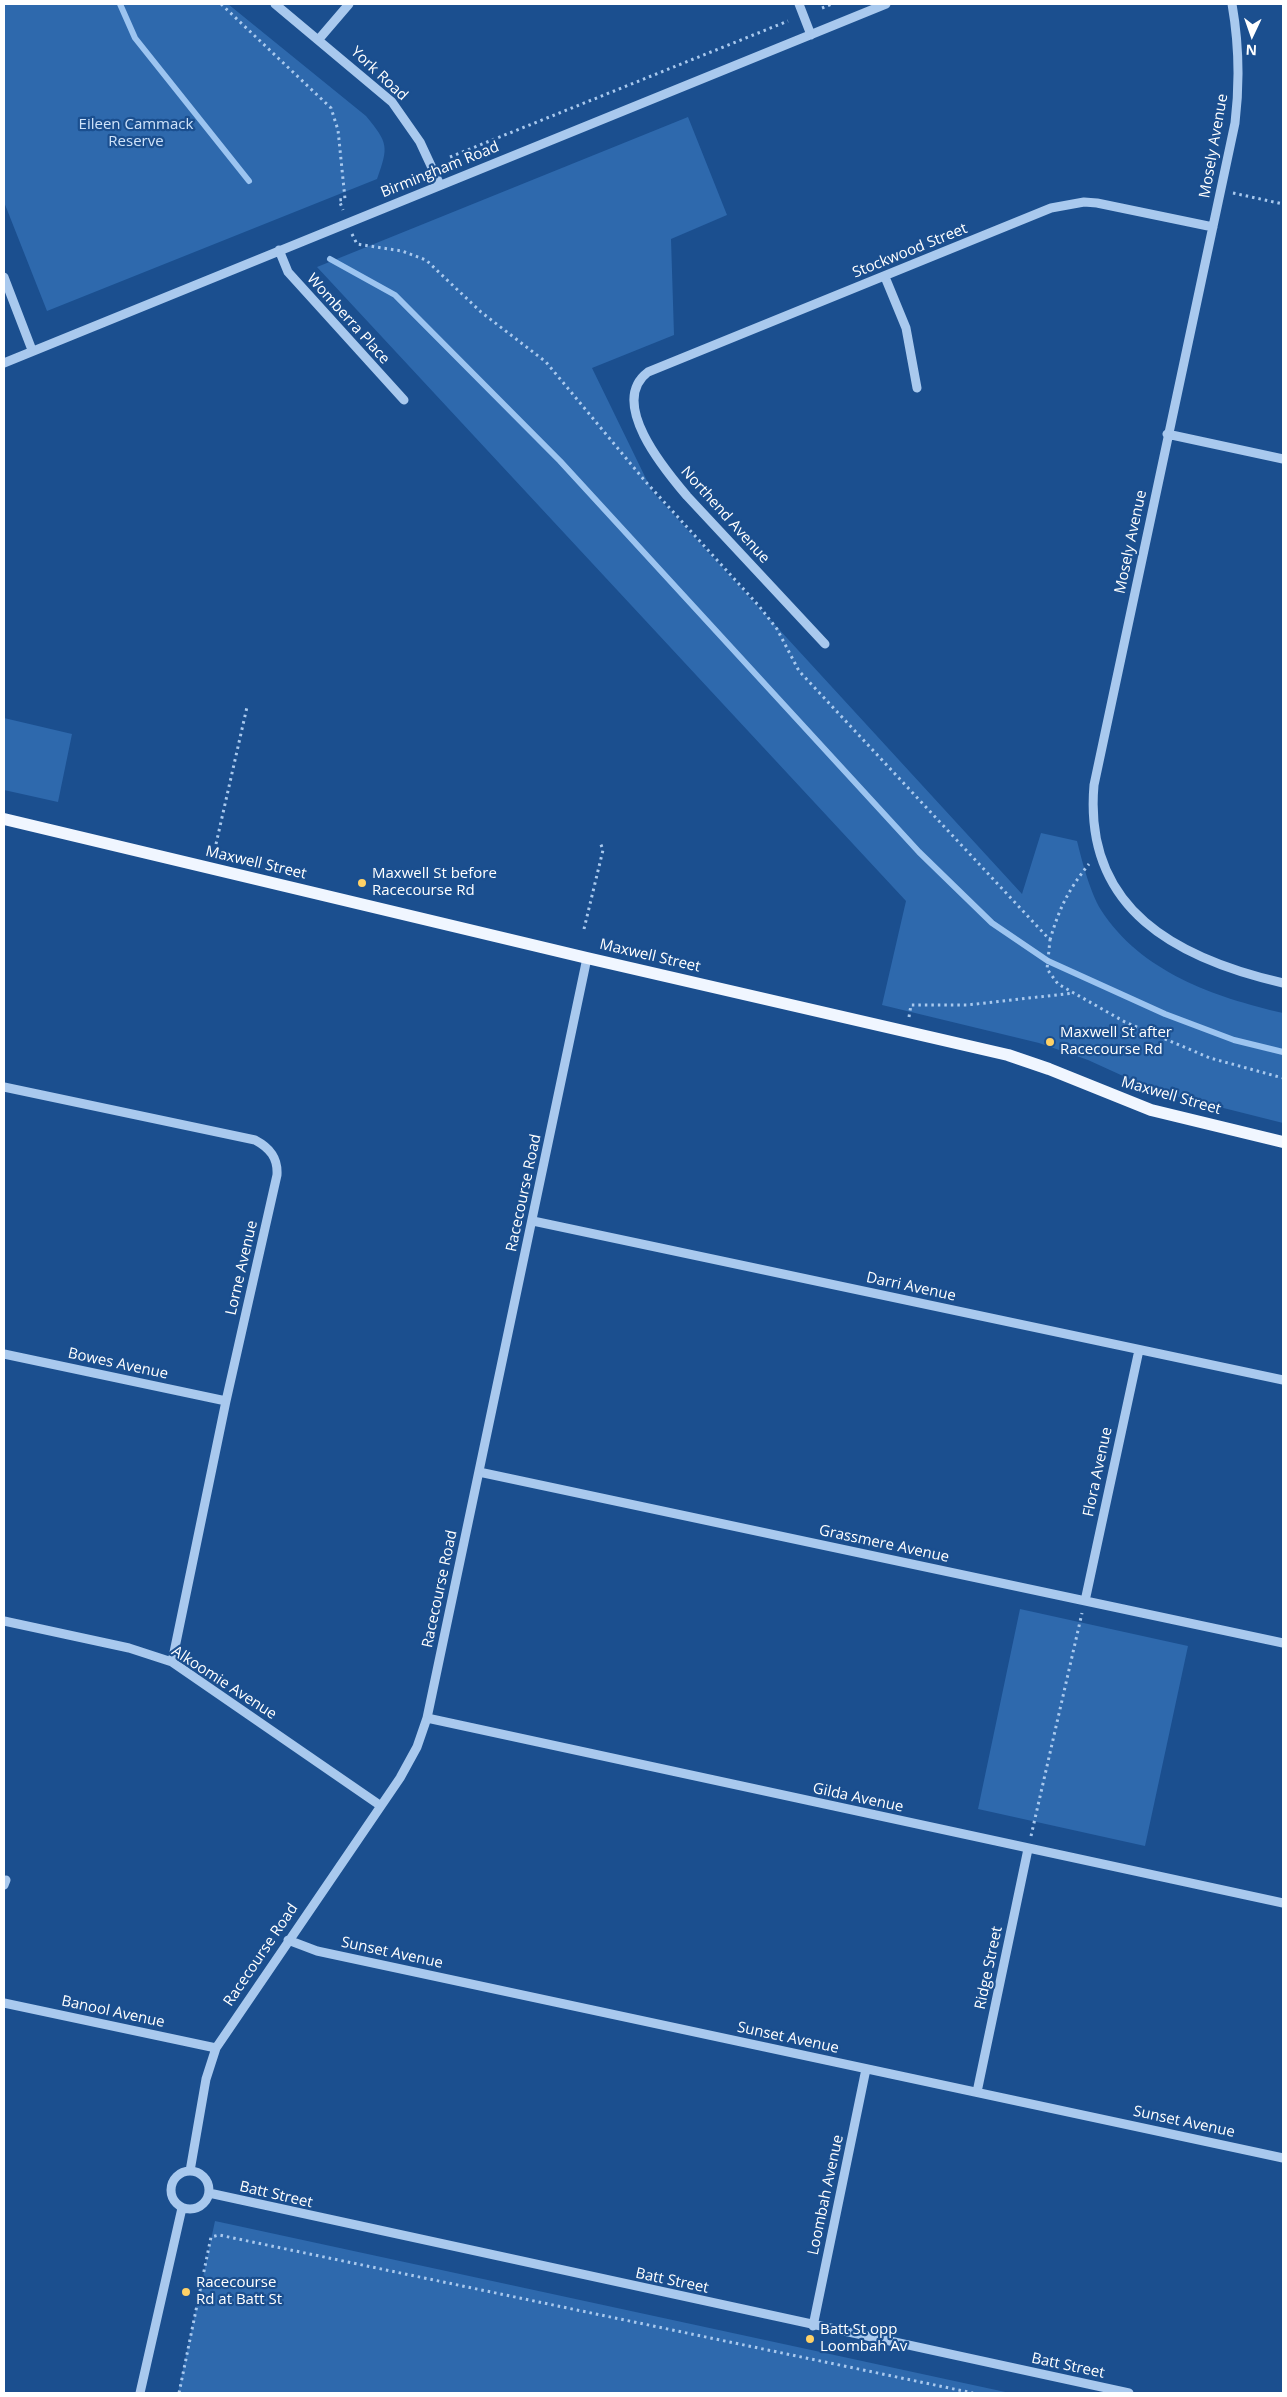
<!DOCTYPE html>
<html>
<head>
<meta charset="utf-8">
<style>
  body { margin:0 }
  #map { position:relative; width:1287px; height:2397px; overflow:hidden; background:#1b4f8f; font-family:"Open Sans",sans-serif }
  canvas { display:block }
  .frame { position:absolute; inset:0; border:5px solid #fff; pointer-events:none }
  .north { position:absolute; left:1227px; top:10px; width:50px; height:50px; -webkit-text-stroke:4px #1b4f8f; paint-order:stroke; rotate:183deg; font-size:14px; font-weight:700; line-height:20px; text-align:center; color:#fff }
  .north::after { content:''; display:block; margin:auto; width:18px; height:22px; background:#fff; clip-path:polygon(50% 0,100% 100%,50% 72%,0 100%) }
</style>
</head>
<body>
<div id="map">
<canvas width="1287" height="2397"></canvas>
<div class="frame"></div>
<div class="north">N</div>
</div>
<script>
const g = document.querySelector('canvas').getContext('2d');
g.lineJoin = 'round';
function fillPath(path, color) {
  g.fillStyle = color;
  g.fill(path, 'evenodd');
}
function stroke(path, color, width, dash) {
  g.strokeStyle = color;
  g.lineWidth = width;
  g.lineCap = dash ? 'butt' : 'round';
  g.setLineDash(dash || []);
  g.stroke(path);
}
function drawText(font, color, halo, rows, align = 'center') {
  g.font = font + ' "Open Sans",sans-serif';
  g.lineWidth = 4.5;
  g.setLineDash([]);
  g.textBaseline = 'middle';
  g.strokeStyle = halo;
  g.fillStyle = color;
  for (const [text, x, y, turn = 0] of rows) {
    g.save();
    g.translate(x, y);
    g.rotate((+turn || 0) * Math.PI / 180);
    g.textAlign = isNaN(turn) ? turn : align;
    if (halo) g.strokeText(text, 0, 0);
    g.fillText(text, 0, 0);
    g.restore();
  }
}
fillPath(new Path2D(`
  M4,4H228L366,116C388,143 389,146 377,179L47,311L4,202Z
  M688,117L727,215L671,239L674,335L592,368L652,491L1022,894L1041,833L1077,841C1082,861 1090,892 1101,910C1141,972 1214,997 1283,1013V1123L1156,1091L1088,1060L1039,1043L882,1005L906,901L317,267Z
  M4,718L72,734L58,802L4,790Z
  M1020,1609L1188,1646L1145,1846L978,1809Z
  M215,2221L1010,2393H178Z`), '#2e69ad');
stroke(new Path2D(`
  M120,4L135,38L249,181
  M330,259L395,295L560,461L919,852L992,923L1048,961L1165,1014L1234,1040L1283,1052`), '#9cc4f0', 6);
stroke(new Path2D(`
  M221,4L331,108L338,130L345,199L339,200L343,210
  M822,8L832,4
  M450,157L788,21
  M1233,193L1283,204
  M352,234L357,244L402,251L426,260L481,312L546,362L645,481L759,606L777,629L799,671L1050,940L1047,969L1058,984L1125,1022L1210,1058L1283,1078
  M216,844L247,707
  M584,929L603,850L600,842
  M1050,940C1059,909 1068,890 1089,864
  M909,1017L911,1005H967L1074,993
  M1031,1836L1082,1613
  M179,2393L211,2237L219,2235L973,2393`), '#a9c9ee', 3, [2.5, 4]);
stroke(new Path2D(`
  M275,4L392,102L420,142L440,185
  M799,4L811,35
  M1232,4C1239,44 1240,82 1235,123L1094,785C1083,910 1178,959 1283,983
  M319,39L349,4
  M279,250L288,272L404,400
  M4,277L32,350
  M885,277L906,328L917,388
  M4,363L886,4
  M1167,434L1283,459
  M825,644L687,496C664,469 608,402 648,372L1051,208L1084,202L1097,203L1213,227
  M4,1087L255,1140C270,1148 278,1158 277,1175L226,1401L172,1662
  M533,1221L1283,1380
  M4,1354L226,1401
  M479,1472L1283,1643
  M1085,1601L1139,1350
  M4,1621L129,1648L172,1662L381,1806
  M427,1718L1283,1903
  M4,1885L6,1880
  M288,1940L317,1951L1283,2158
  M4,2003L216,2048
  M977,2092L1028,1849
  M171 2190a19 19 0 1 1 38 0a19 19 0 1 1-38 0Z
  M190,2171L206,2079L216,2048L400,1778L417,1747L427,1718L587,958
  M209,2193L1129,2393
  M813,2326L866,2069
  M140,2393L182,2208`), '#a9c9ee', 9);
stroke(new Path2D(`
  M4,819L587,958L1008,1055L1049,1069L1151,1110L1283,1142`), '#f0f6ff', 12);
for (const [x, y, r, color] of [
  [362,883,5,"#ffd166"],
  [1050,1042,5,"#ffd166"],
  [186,2292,5,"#ffd166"],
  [810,2339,5,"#ffd166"]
]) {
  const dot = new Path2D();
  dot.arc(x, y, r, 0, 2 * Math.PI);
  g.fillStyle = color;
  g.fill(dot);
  stroke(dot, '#1b4f8f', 2);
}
drawText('15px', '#fff', '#1b4f8f', [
  ["York Road",379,74,43],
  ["Mosely Avenue",1214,146,-80],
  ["Birmingham Road",440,170,-22],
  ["Stockwood Street",910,251,-22],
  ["Womberra Place",348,319,48],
  ["Northend Avenue",725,515,48],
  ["Mosely Avenue",1131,542,-78],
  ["Maxwell Street",256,863,13],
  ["Maxwell Street",650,956,13],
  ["Maxwell Street",1171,1096,16],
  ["Racecourse Road",524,1193,-78],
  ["Lorne Avenue",242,1268,-77],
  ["Darri Avenue",911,1287,12],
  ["Bowes Avenue",118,1364,12],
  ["Flora Avenue",1098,1472,-78],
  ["Grassmere Avenue",884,1544,12],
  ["Racecourse Road",440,1589,-78],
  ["Alkoomie Avenue",224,1683,33],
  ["Gilda Avenue",858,1798,12],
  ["Sunset Avenue",392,1953,12],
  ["Racecourse Road",261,1955,-56],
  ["Ridge Street",989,1968,-78],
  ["Banool Avenue",113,2012,12],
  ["Sunset Avenue",788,2038,12],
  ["Sunset Avenue",1184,2122,12],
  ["Batt Street",276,2195,13],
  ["Loombah Avenue",826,2195,-78],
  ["Batt Street",672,2281,12],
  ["Batt Street",1068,2366,12]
]);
drawText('15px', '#cfe3fa', '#1b4f8f', [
  ["Eileen Cammack",136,125],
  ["Reserve",136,142]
]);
drawText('15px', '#fff', '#1b4f8f', [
  ["Maxwell St before",372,874],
  ["Racecourse Rd",372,891],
  ["Maxwell St after",1060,1033],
  ["Racecourse Rd",1060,1050],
  ["Racecourse",196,2283],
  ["Rd at Batt St",196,2300],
  ["Batt St opp",820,2330],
  ["Loombah Av",820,2347]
], 'left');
</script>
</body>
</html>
